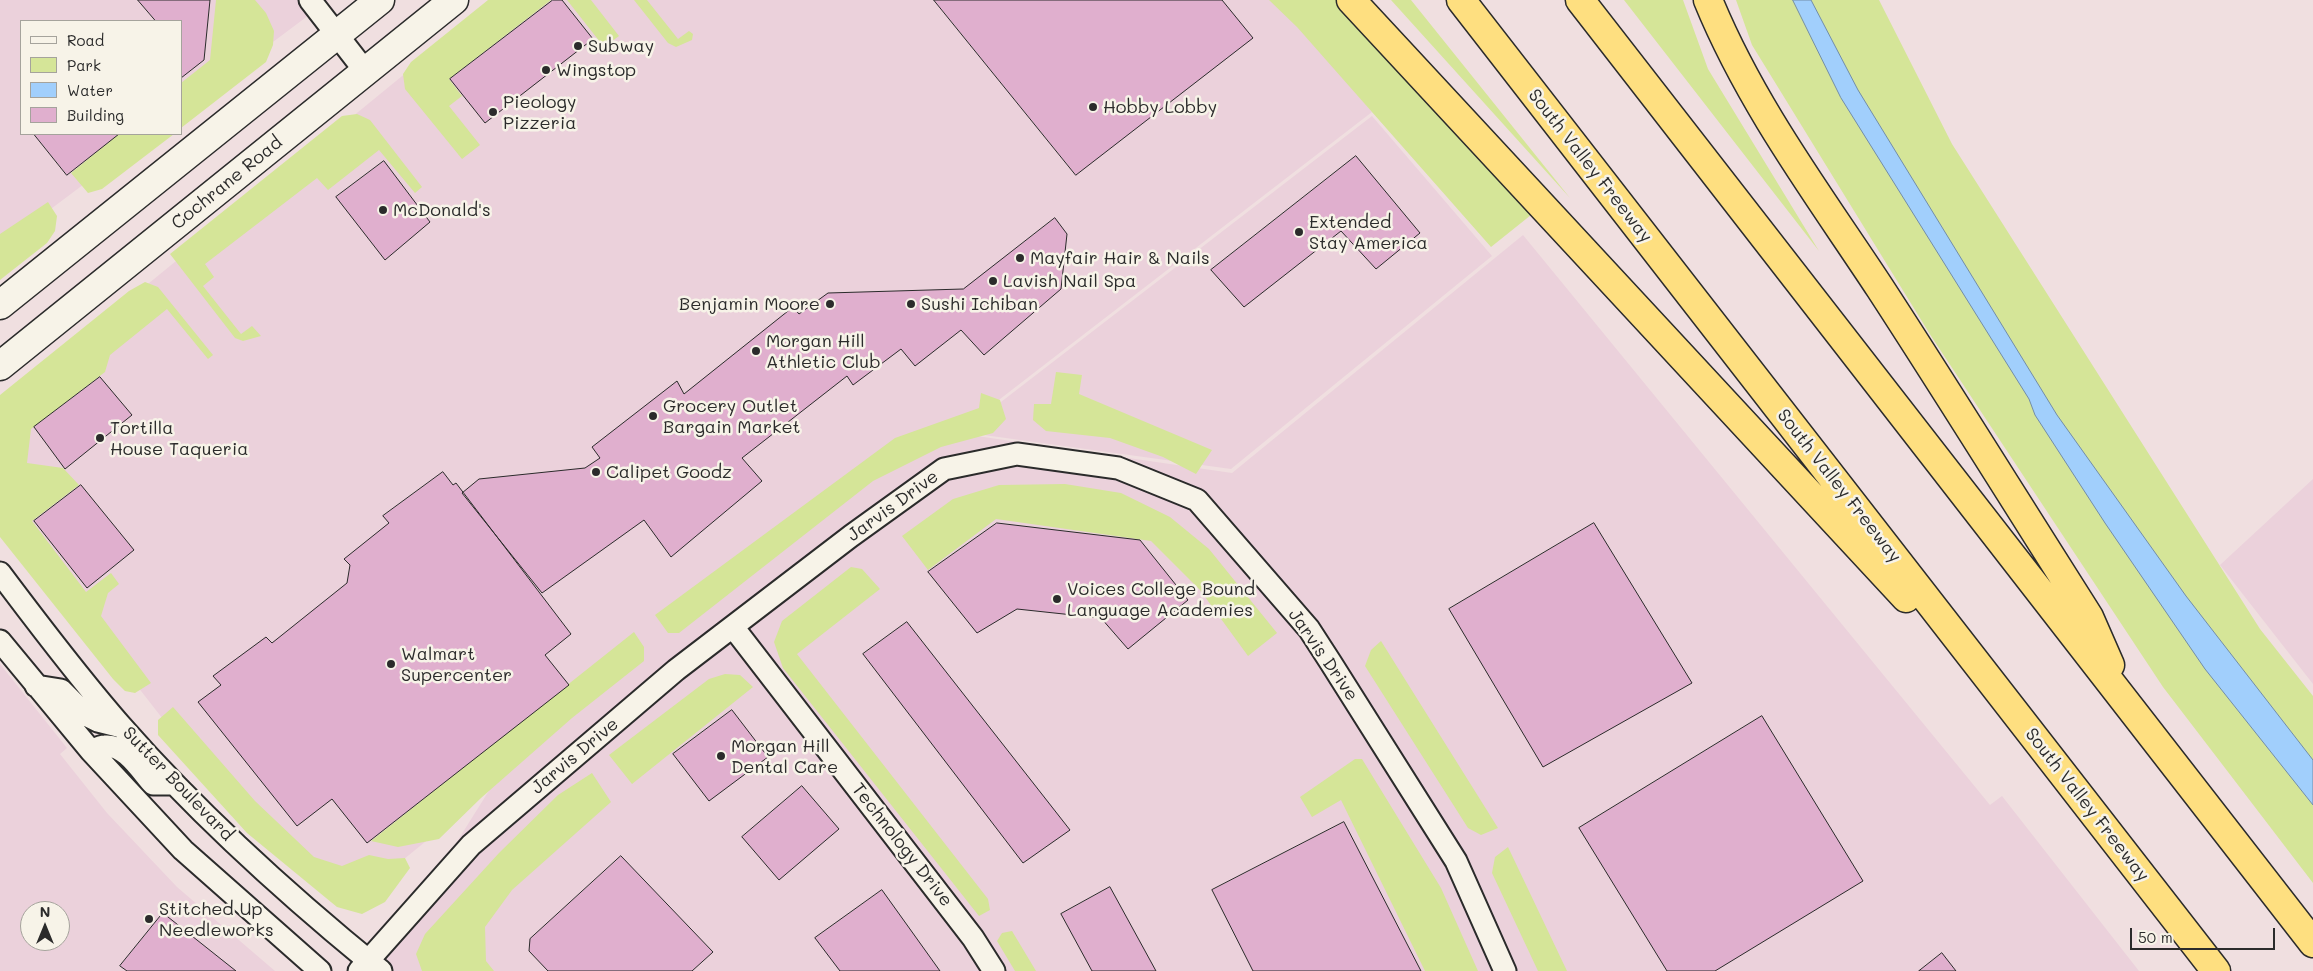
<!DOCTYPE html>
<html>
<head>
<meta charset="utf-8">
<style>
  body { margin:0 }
  #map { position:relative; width:2313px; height:971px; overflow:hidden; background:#f0dfe0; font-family:Mali,sans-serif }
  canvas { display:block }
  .legend { position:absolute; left:20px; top:20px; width:162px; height:115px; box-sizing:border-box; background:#f7f3e8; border:1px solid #a5a39c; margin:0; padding:6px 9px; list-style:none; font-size:15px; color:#2b2b2b }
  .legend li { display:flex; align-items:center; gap:10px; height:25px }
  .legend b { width:25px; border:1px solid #a5a39c }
  .north { position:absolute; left:20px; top:901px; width:50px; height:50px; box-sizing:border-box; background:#f7f3e8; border:1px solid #a5a39c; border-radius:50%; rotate:0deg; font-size:14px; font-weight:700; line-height:20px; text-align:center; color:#2b2b2b }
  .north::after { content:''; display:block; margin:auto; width:18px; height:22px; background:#2b2b2b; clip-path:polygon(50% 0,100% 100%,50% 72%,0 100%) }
  .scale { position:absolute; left:2130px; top:928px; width:145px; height:22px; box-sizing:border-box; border:2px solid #2b2b2b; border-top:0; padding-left:6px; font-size:15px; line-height:18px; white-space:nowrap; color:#2b2b2b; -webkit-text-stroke:4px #f7f3e8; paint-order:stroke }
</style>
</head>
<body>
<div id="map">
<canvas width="2313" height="971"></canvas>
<ul class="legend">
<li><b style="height:6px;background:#f7f3e8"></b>Road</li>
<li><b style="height:14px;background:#d5e598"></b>Park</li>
<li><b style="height:14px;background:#a1cffc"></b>Water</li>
<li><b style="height:14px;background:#e0afce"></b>Building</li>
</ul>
<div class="north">N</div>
<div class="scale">50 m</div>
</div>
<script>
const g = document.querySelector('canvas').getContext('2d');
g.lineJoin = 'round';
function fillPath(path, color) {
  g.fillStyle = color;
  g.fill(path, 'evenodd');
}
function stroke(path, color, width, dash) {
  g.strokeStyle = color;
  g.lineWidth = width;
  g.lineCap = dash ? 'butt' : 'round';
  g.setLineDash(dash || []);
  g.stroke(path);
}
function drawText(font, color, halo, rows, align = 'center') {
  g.font = font + ' Mali,sans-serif';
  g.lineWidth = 5;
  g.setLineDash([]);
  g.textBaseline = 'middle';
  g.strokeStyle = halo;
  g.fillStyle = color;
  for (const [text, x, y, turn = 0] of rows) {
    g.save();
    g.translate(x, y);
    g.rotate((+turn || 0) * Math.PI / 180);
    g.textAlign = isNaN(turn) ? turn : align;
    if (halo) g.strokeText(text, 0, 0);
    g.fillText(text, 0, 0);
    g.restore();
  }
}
fillPath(new Path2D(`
  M0,0H329L181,111V21H21V134H151L0,247Z
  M495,0H1282L1372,112L956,433L1232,473L1523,235L1990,805L2002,796L2139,971H370L386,955L490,789L355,899L187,750L0,510V405Z
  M1372,116L1492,256L1231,469L962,432Z
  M2313,479V684L2220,565Z
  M0,664L67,748L60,754L107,813L177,887L275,971H0ZM30,911H60V941H30Z`), '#ebd1db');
fillPath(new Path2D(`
  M216,0H255L266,13L274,31L273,45L266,62L181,128V83L210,60Z
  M488,0H551L449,79L462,96L449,106L480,145L462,159L405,89L403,74L411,62Z
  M567,0H591L619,36L604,47Z
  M634,0H647L678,39L689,31L693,34L692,40L676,47L668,43Z
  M1269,0H1337L1407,80L1531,215L1491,247L1297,27Z
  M1391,0H1411L1570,198Z
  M1624,0H1683L1708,69L1819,251Z
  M1736,0H1879L1952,144L2260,629L2313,696V883L2163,687L1931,336L1752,45Z
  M357,114L370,120L422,187L415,193L379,150L328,190L317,178L205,264L214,277L203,286L241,334L252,326L261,336L243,341L235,338L170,254L342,116Z
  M119,134H174L102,189L88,193L71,173Z
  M48,202L57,216L55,231L47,243L0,280V234Z
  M145,282L158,287L213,355L208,359L167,309L110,355L105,372L31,429L27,463L63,468L79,485L32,521L86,592L111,573L119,584L108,593L101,616L151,683L135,693L125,691L113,679L0,537V395L129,291Z
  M1056,372L1082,375L1079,394L1212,450L1196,474L1163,457L1110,438L1046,431L1033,420L1034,404H1051Z
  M981,393L1000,400L1006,419L993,433L941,447L873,481L679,633H668L655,615L895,438L979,408Z
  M1065,484L1121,493L1170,517L1209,549L1277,633L1248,656L1200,590L1151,541L996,519L928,570L902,536L953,499L999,485Z
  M851,567L862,569L880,589L797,654L988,899L990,910L979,916L783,668L774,642L782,621Z
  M634,632L644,647V661L572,718L481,798L439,839L398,847L371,841Z
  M1381,641L1498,828L1481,835L1468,828L1365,666L1371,650Z
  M725,674L740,675L753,687L632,784L609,755L709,679Z
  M173,707L255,801L314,857L342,866L369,855L388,859L405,858L410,868L385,902L362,914L337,907L247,833L158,735V720Z
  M1355,759H1362L1441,888L1478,971H1425L1341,800L1312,817L1300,797Z
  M592,773L611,802L512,890L485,927L486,961L494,971H422L416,954L425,934L499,853L558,795Z
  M1508,847L1567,971H1538L1492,873L1495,857Z
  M1012,931L1036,971H1015L997,941L1002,933Z`), '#d5e598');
const water = new Path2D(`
  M1793,0H1811L1858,90L2057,415L2186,596L2313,760V805L2205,669L2105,523L2035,415L2029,399L2009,367L1841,98Z`);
fillPath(water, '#a1cffc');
stroke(water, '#728da8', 1);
const building = new Path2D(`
  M138,0H210L204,60L181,78V21H156Z
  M553,0H562L593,39L485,123L450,79Z
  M934,0H1222L1253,38L1076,175Z
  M34,134H119L67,175Z
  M1356,156L1420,233L1376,269L1341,231L1244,307L1211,270Z
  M384,161L430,222L385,260L336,197Z
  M1055,218L1067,234L1061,289L984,355L961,330L915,366L901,349L853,385L847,376L742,458L762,481L671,557L644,520L542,593L462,493L479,479L585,468L600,458L592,447L677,381L684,394L793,307L799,314L828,293L963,289Z
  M100,377L132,415L65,469L34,427Z
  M443,472L453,485L456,483L571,634L545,655L569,685L367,843L332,799L297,826L198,702L221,685L213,676L266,637L272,643L347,583L350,565L344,559L389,523L383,516Z
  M81,485L134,550L87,588L34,521Z
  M997,523L1140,540L1188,600L1128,649L1101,618L1017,609L977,633L928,572Z
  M1594,523L1692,683L1543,767L1449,609Z
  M907,622L1070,830L1023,863L863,654Z
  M732,710L768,757L709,801L673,754Z
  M1762,716L1863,881L1715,971H1667L1579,828Z
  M802,786L839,829L779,880L742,837Z
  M1344,822L1421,971H1253L1212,890Z
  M621,856L713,952L692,971H548L529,951L530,939Z
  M1110,887L1156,971H1092L1061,914Z
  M882,890L940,971H840L815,938Z
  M163,913L236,971H127L120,966Z
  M1942,953L1956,971H1919Z`);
fillPath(building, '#e0afce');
stroke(building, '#2b2b2b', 1);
const minor = new Path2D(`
  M310,0L365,71
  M0,573C39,625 79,678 122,727C200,816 290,897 381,971
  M733,627L973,938L994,971
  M0,641L91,751L183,850L320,971
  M36,686L61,690L86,715L98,721L122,727
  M91,751C95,749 100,746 105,746C125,744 141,771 153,784H174
  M359,971L471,845L676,670L851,536L944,469L1017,454L1118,468L1197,500L1309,629L1331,663L1456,861L1505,971`);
const secondary = new Path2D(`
  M0,305L380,0
  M0,366L454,0`);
const motorway = new Path2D(`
  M1351,0L1906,598
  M1461,0L2216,971
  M1580,0L2313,943
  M1708,0C1751,105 1818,194 1880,288C1951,397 2019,507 2089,617L2110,665`);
stroke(minor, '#2b2b2b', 25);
stroke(secondary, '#2b2b2b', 31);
stroke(motorway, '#2b2b2b', 31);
stroke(minor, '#f7f3e8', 21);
stroke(secondary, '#f7f3e8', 28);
stroke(motorway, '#fedf80', 28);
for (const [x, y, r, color] of [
  [578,46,5,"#2b2b2b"],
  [546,70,5,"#2b2b2b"],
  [1093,107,5,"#2b2b2b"],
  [493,112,5,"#2b2b2b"],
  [383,210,5,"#2b2b2b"],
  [1299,232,5,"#2b2b2b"],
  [1020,258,5,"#2b2b2b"],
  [993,281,5,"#2b2b2b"],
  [830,304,5,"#2b2b2b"],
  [911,304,5,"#2b2b2b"],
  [756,351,5,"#2b2b2b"],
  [653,416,5,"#2b2b2b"],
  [100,438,5,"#2b2b2b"],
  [596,472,5,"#2b2b2b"],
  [1057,599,5,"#2b2b2b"],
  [391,664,5,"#2b2b2b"],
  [721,756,5,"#2b2b2b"],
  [149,919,5,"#2b2b2b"]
]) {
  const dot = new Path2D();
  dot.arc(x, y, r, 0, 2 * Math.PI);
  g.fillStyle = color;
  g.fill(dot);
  stroke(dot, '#f7f3e8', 2);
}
drawText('18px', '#2b2b2b', '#f7f3e8', [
  ["Subway",588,46],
  ["Wingstop",556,70],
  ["Pieology",503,102],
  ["Pizzeria",503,123],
  ["Hobby Lobby",1103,107],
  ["McDonald's",393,210],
  ["Extended",1309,222],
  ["Stay America",1309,243],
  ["Mayfair Hair & Nails",1030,258],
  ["Lavish Nail Spa",1003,281],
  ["Benjamin Moore",820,304,"right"],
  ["Sushi Ichiban",921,304],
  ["Morgan Hill",766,341],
  ["Athletic Club",766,362],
  ["Grocery Outlet",663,406],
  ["Bargain Market",663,427],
  ["Tortilla",110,428],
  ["House Taqueria",110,449],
  ["Calipet Goodz",606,472],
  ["Voices College Bound",1067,589],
  ["Language Academies",1067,610],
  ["Walmart",401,654],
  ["Supercenter",401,675],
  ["Morgan Hill",731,746],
  ["Dental Care",731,767],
  ["Stitched Up",159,909],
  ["Needleworks",159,930]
], 'left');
drawText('18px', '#2b2b2b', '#f7f3e8', [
  ["South Valley Freeway",1590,166,52],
  ["Cochrane Road",227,183,-39],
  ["South Valley Freeway",1839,486,52],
  ["Jarvis Drive",893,506,-36],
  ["Jarvis Drive",1323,655,55],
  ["Jarvis Drive",575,756,-40],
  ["Sutter Boulevard",178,784,46],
  ["South Valley Freeway",2087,805,52],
  ["Technology Drive",902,845,52]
]);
</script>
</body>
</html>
